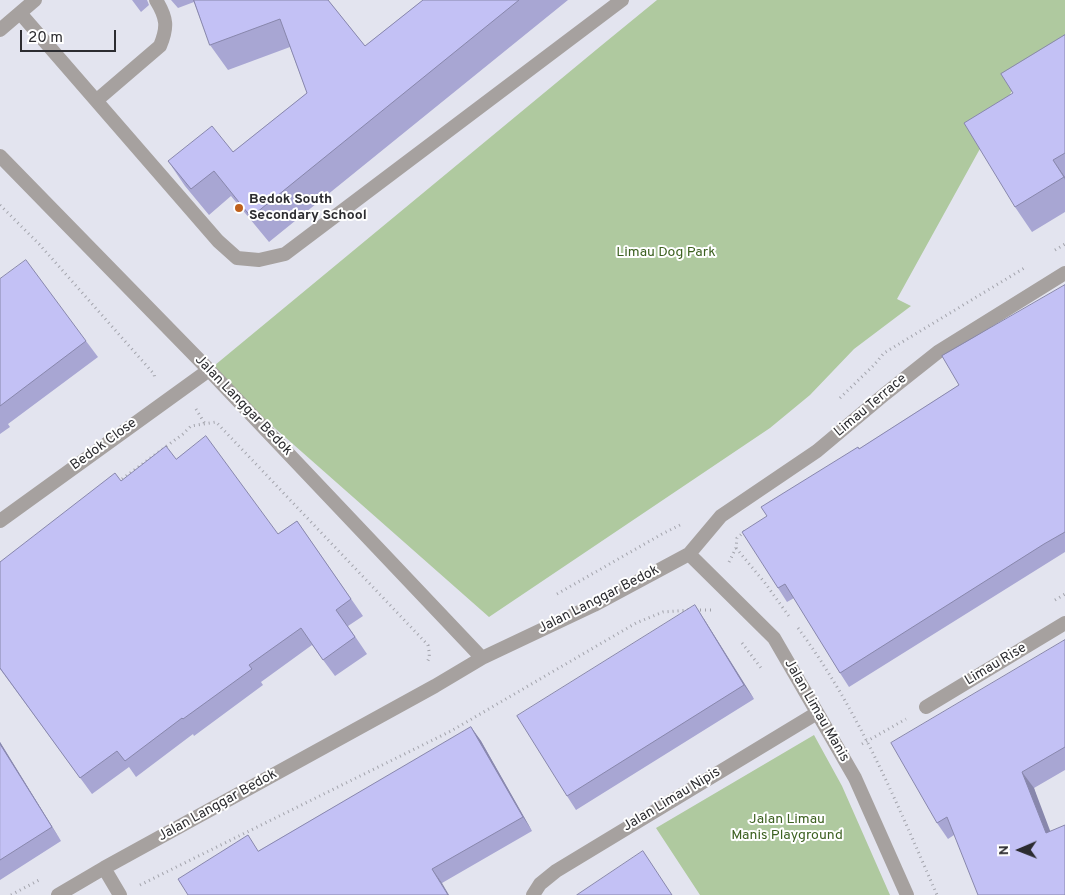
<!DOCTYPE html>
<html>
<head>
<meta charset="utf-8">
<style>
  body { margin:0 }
  #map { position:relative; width:1065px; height:895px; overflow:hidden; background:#e3e4ef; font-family:Overpass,sans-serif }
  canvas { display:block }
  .north { position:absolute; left:995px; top:825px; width:50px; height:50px; -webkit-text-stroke:4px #fff; paint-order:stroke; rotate:269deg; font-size:14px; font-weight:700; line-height:20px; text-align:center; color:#2c2c30 }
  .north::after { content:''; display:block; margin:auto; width:18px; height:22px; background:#2c2c30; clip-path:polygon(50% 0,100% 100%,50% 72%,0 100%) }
  .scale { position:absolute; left:20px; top:30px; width:96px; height:22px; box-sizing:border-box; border:2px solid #2c2c30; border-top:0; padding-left:6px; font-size:15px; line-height:18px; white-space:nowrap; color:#2c2c30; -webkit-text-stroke:4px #fff; paint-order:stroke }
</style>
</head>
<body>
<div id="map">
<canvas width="1065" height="895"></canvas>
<div class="north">N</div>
<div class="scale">20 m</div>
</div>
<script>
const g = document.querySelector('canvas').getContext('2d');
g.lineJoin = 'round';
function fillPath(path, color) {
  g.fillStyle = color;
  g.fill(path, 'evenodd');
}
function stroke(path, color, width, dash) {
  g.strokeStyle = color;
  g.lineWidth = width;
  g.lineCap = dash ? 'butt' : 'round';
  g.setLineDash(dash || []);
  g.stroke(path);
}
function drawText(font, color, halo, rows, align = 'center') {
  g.font = font + ' Overpass,sans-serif';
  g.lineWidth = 4;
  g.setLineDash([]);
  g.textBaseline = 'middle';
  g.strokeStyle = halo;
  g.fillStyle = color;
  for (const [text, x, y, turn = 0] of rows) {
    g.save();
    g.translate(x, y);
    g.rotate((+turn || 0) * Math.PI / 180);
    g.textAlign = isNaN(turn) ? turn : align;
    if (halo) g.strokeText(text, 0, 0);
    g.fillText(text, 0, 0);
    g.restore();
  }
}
fillPath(new Path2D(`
  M657,0H1065V36L1024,69L897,299L911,306L854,349L810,395L770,428L489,617L209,370L602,45Z
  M814,735L842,786L890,895H700L656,828Z`), '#afc99f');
stroke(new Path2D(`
  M0,205L39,244L154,374L155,379
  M1055,250L1065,244
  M840,398L874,365L884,353L1026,267
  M196,409L205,424
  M118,482L183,434L191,426L216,422L428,645C429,652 431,658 426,663
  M736,548L765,583L791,619
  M729,562L736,548L737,538L745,531
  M557,594L662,534L680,525
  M1055,600L1065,594
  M695,610H711
  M798,628C858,709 897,803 937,895
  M742,643L761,668
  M862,744L906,719
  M140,885L451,731L636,623L663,612L689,610
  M11,895L39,880`), '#a3a4ac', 3, [1, 4]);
stroke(new Path2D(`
  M20,13L218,241L237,258L259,260L285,254L622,0
  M0,30L35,0
  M97,100L160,46C168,27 167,18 156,0`), '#a6a19f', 14);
stroke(new Path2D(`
  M0,156L209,370L482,658
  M0,521L209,370
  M689,554L774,638L855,778L907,895
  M926,707L1065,623
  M104,868L120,895
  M58,895L104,868L435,686L482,658L594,605L689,554L721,516L817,451L885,394L938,352L1065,273
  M533,895L540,884L556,871L817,713`), '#a6a19f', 14);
fillPath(new Path2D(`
  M132,0H147L149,5L141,12Z
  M171,0H328L365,46L423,0H568L269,242L231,196L209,215L185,186L168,161L233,152L307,93L290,47L228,70L210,45L194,2L178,8Z
  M1065,35V212L1032,232L1015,207L1013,93Z
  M0,279L86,341L98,357L8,424L10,427L0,434Z
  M1065,285V552L849,687L840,673L794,598L787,602L778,588L767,516L859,449L959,385Z
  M176,459L278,534L297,521L363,616L348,626L367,654L335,676L312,645L261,682L263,685L194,736L193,734L136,777L129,767L92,794L0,669V562L121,481Z
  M704,619L754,699L576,810L567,796Z
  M1065,640V770L1034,788L1065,895L954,835L948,839L937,823Z
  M471,727L481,741L532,831L442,883L259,851Z
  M0,742L61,841L0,880Z`), '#a8a6d3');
fillPath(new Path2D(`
  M1053,160L1065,177V180L1064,177Z
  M695,605L704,619L754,699L744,685Z
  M471,727L481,741L532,831L523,817Z
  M0,742L61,841L52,827L0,744Z
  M1022,772L1034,788L1057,849L1046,833Z
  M432,869L442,883L449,895H448Z`), '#8887ac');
const building = new Path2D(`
  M194,0H328L365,46L423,0H519L251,217L214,171L191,189L168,161L212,126L233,152L307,93L280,19L210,45Z
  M1065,35V153L1053,160L1064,177L1015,207L964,123L1013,93L1001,74Z
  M26,260L86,341L0,406V279Z
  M1065,285V532L1044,544L840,673L785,584L778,588L742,532L767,516L761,507L858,447L859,449L959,385L942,356Z
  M206,436L278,534L297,521L351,599L336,610L355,637L323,660L301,628L249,665L252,669L183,719L182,718L125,761L117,751L80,778L0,668V562L115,473L121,481L166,446L176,459Z
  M695,605L744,685L567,796L517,716Z
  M1065,640V747L1022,772L1046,833L1065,825V895H978L947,817L937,823L891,743Z
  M471,727L523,817L432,869L448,895H188L178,879L248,835L258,851Z
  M0,744L52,827L0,860Z
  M643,851L672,895H577Z`);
fillPath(building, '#c3c1f5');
stroke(building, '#8887ac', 1);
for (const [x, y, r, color] of [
  [239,208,5,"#bf601b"]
]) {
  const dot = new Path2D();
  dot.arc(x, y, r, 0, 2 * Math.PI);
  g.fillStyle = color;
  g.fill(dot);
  stroke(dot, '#fff', 2);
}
drawText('bold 14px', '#2c2c30', '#fff', [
  ["Bedok South",249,200],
  ["Secondary School",249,216]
], 'left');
drawText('14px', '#3d6121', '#fff', [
  ["Limau Dog Park",666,253],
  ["Jalan Limau",787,820],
  ["Manis Playground",787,836]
]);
drawText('14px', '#2c2c30', '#fff', [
  ["Jalan Langgar Bedok",243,406,46],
  ["Limau Terrace",871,406,-40],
  ["Bedok Close",104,445,-36],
  ["Jalan Langgar Bedok",599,600,-27],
  ["Limau Rise",996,665,-31],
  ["Jalan Limau Manis",816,711,60],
  ["Jalan Limau Nipis",672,800,-31],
  ["Jalan Langgar Bedok",218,806,-29]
]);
</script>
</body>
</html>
